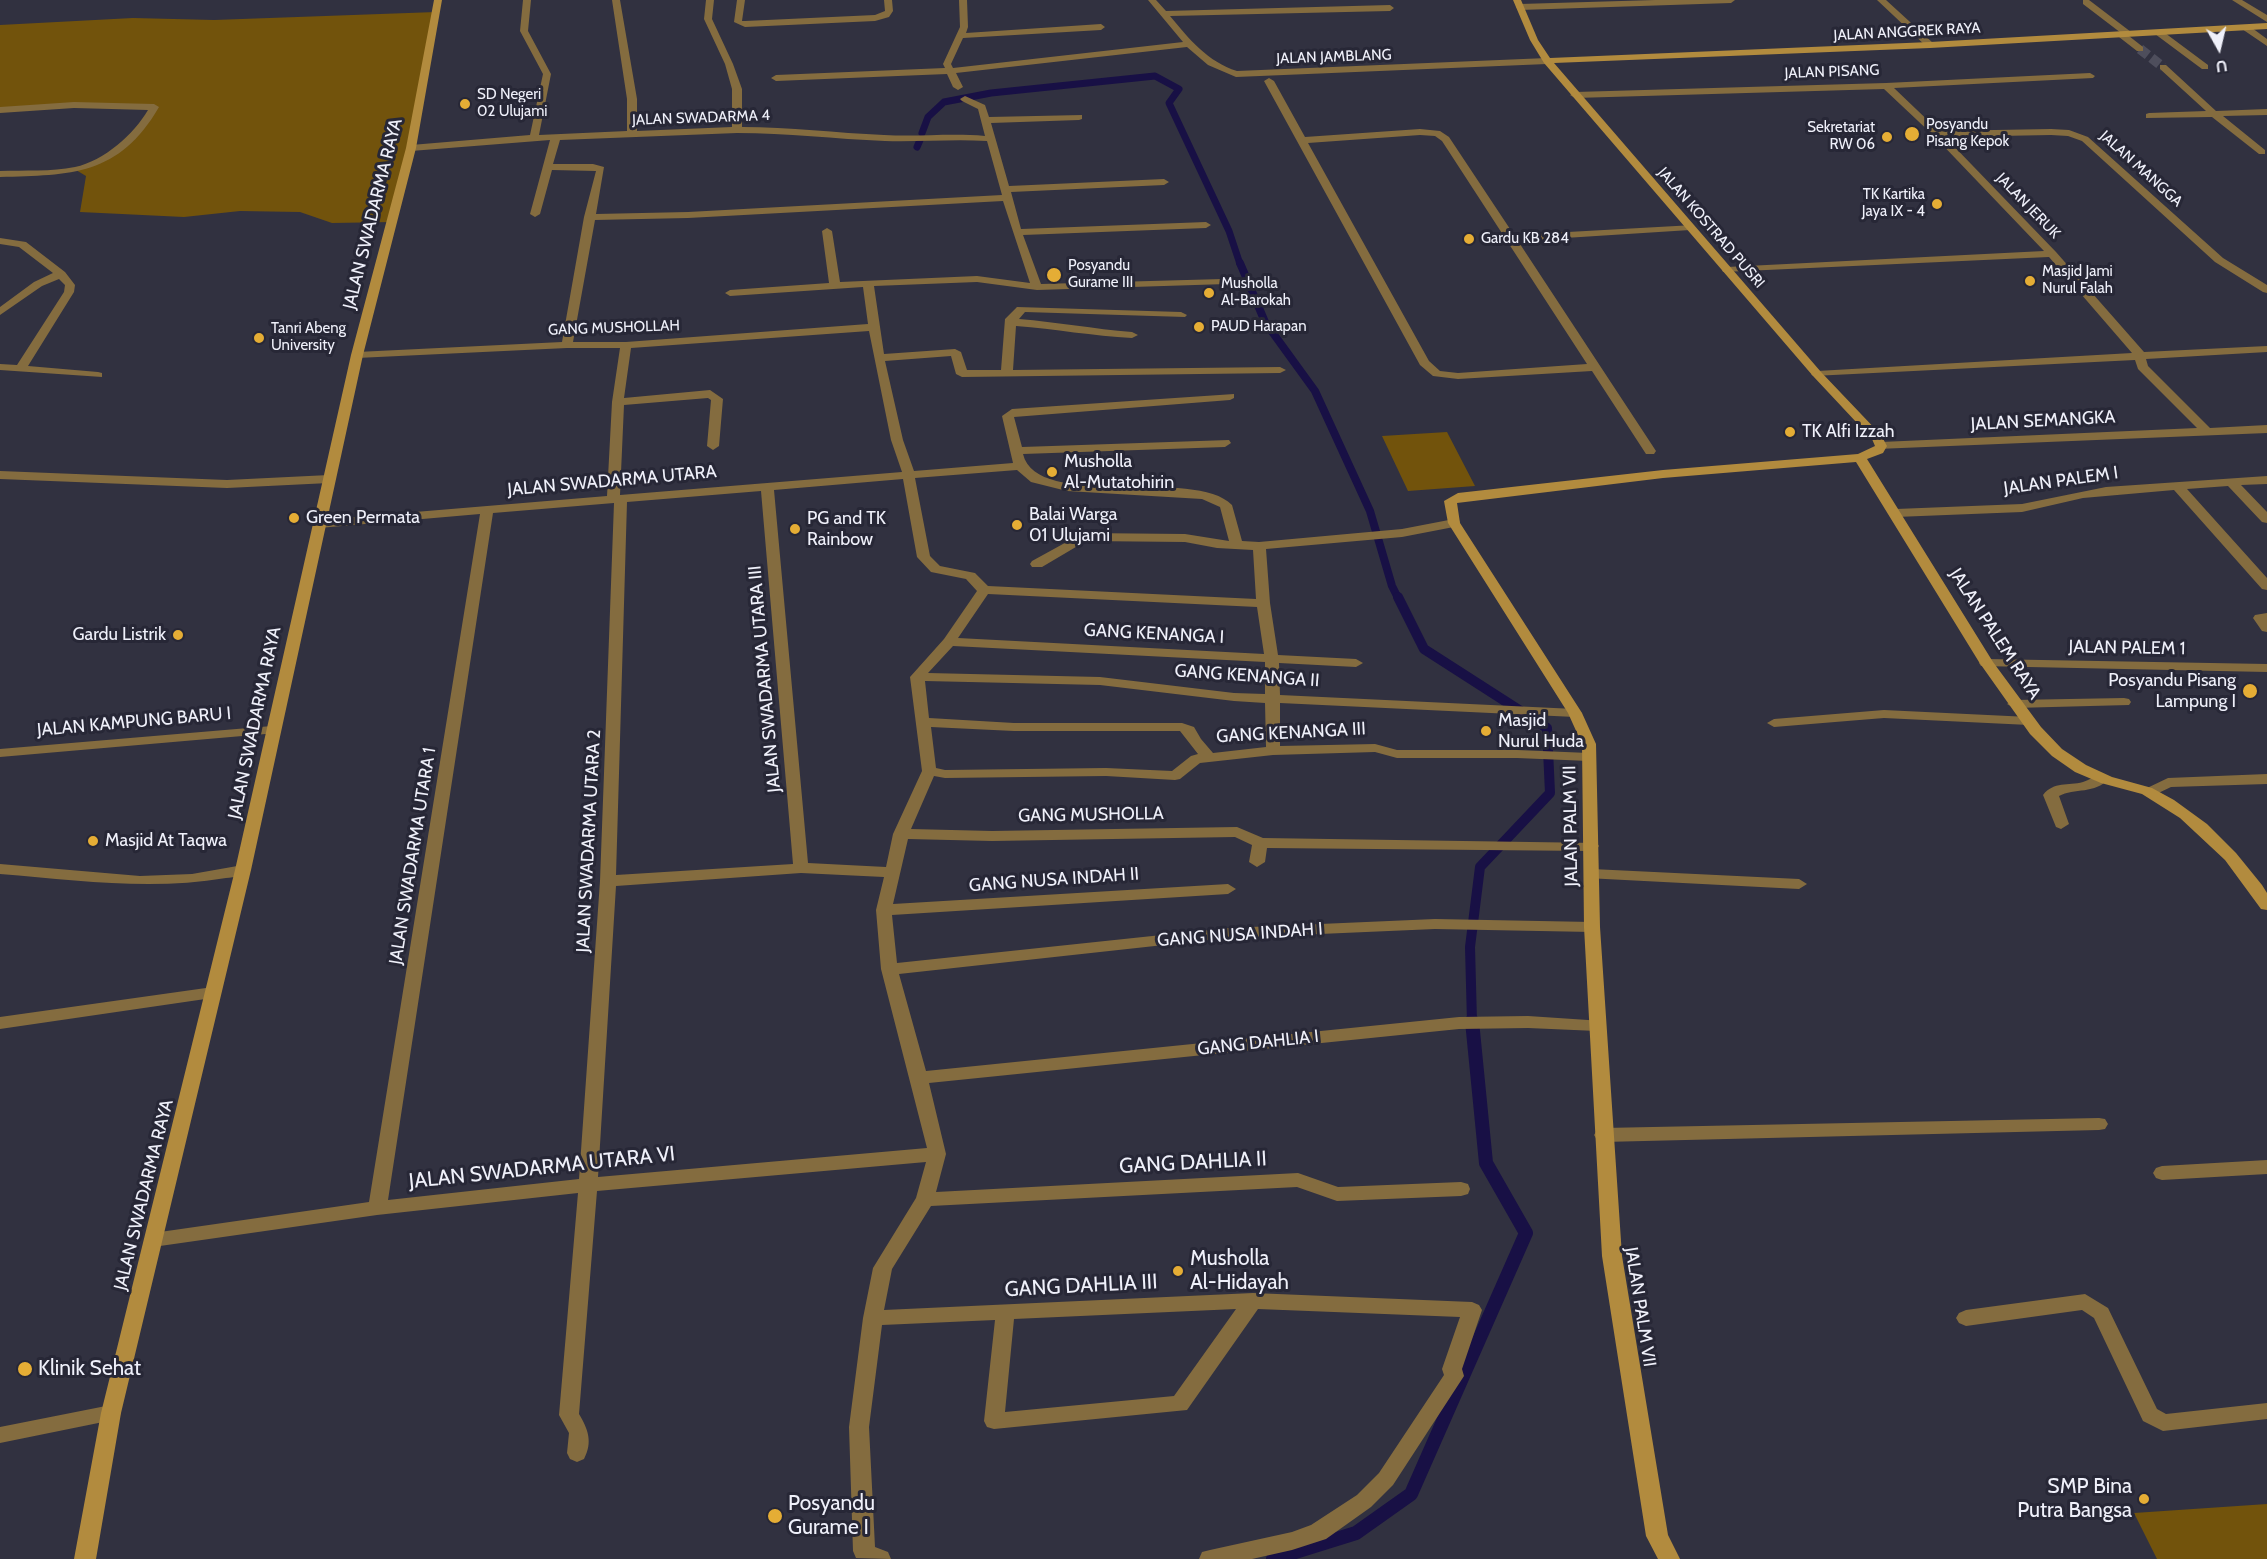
<!DOCTYPE html>
<html>
<head>
<meta charset="utf-8">
<style>
  body { margin:0 }
  #map { position:relative; width:2267px; height:1559px; overflow:hidden; background:#313140; font-family:Cabin,sans-serif }
  canvas { display:block }
  .north { position:absolute; left:2189px; top:18px; width:60px; height:60px; -webkit-text-stroke:4px #272736; paint-order:stroke; rotate:172deg; font-size:16px; font-weight:700; line-height:24px; text-align:center; color:#eff0fa }
  .north::after { content:''; display:block; margin:auto; width:21px; height:27px; background:#eff0fa; clip-path:polygon(50% 0,100% 100%,50% 72%,0 100%) }
</style>
</head>
<body>
<div id="map">
<canvas width="2267" height="1559"></canvas>
<div class="north">U</div>
</div>
<script>
const g = document.querySelector('canvas').getContext('2d');
g.lineJoin = 'round';
function fillPath(path, color) {
  g.fillStyle = color;
  g.fill(path, 'evenodd');
}
function stroke(path, color, width, dash) {
  g.strokeStyle = color;
  g.lineWidth = width;
  g.lineCap = dash ? 'butt' : 'round';
  g.setLineDash(dash || []);
  g.stroke(path);
}
function drawText(font, color, halo, rows, align = 'center') {
  g.font = font + ' Cabin,sans-serif';
  g.lineWidth = 6;
  g.setLineDash([]);
  g.textBaseline = 'middle';
  g.strokeStyle = halo;
  g.fillStyle = color;
  for (const [text, x, y, turn = 0] of rows) {
    g.save();
    g.translate(x, y);
    g.rotate((+turn || 0) * Math.PI / 180);
    g.textAlign = isNaN(turn) ? turn : align;
    if (halo) g.strokeText(text, 0, 0);
    g.fillText(text, 0, 0);
    g.restore();
  }
}
fillPath(new Path2D(`
  M436,12L393,222L332,223L300,212L240,211L184,217L80,212L86,176L76,170C110,160 132,133 154,106L109,105L0,110V25L133,18L214,20Z
  M1447,432L1475,486L1408,491L1382,436Z
  M2267,1504V1559H2157L2134,1513Z`), '#72530c');
stroke(new Path2D(`
  M922,133L928,117L944,102L991,93L1155,76L1179,89L1169,103L1229,231L1240,264
  M917,147L920,140`), '#181045', 7);
stroke(new Path2D(`
  M1240,263L1265,322L1315,391L1370,511L1392,586L1398,598`), '#181045', 8);
stroke(new Path2D(`
  M1398,597L1424,649L1547,728L1550,793L1480,867L1470,947L1472,1022`), '#181045', 10);
stroke(new Path2D(`
  M1273,1559L1356,1533L1411,1494L1526,1233L1486,1163L1472,1021`), '#181045', 14);
stroke(new Path2D(`
  M2140,49L2163,67`), '#4e4e5c', 10, [10, 4.5]);
fillPath(new Path2D(`
  M523,0H531L528,31L551,74L539,135L627,131V99L612,0H620L637,99V131L732,127V89L725,64L704,19L706,0H714L712,19L733,64L742,89V127C790,127 836,133 884,135C918,137 951,133 985,136L978,109L962,101L960,99L965,96L985,105L989,117L1082,115V119L1079,120L991,123L1009,186L1164,179L1169,182L1164,185L1011,192L1021,229L1206,222L1211,225L1206,228L1023,235L1041,284L1223,279L1228,282L1227,284L1037,290L977,282L874,286L884,354L955,349L961,352L967,370H1001L1005,319L1017,307L1181,312L1187,315L1185,317L1025,312L1019,319C1057,322 1094,329 1132,332L1138,335L1132,338C1093,336 1055,329 1016,326L1013,370L1280,367L1286,370L1280,373L962,377L956,374L951,356L885,361L903,440L914,471L1013,463L1002,416L1012,409L1234,394V398L1230,400L1014,417L1022,447L1229,440L1231,443L1225,447L1023,454C1037,512 1195,466 1232,505L1242,541L1259,542L1402,529L1454,519L1459,520L1460,523L1459,526L1402,537L1266,549L1270,603L1278,655L1356,659L1363,663L1356,667L1279,663L1280,695L1575,709L1582,713L1575,717L1280,703V746L1375,744L1397,750H1517L1589,753L1596,757L1589,761L1517,758H1397L1375,752L1273,755L1200,763L1180,779L1175,780L1106,776L945,778L934,776L911,829L992,831L1237,827L1263,838L1597,843L1599,846L1597,849L1591,851L1267,848L1265,862L1257,867L1249,862L1252,845L1235,837L992,841L908,839L893,904L1228,884L1236,889L1228,894L892,915L897,963L1228,928L1435,919L1592,922L1598,923L1600,927L1598,931L1592,932L1435,929L1228,938L899,974L926,1071L1459,1017L1528,1016L1603,1021L1606,1025L1603,1029L1597,1031L1528,1028L1459,1029L929,1083L946,1154L936,1192L1298,1173L1338,1187L1461,1182L1468,1184L1470,1189L1468,1194L1461,1196L1337,1201L1297,1187L931,1206L892,1269L884,1310L1253,1293L1472,1302L1479,1305L1482,1310L1462,1369L1464,1376L1393,1485L1371,1507L1326,1539L1292,1550L1252,1559H1199L1202,1552L1210,1550L1292,1532L1311,1525L1357,1495L1379,1473L1444,1375L1442,1369L1460,1317L1258,1309L1187,1410L994,1429L987,1427L984,1421L995,1320L882,1325L869,1427L875,1547L888,1552L891,1559L856,1558L853,1551L849,1427L863,1318L873,1268L916,1198L926,1162L597,1191L579,1414C588,1429 593,1442 584,1459L577,1462L570,1459L567,1453L569,1433L559,1415L578,1193L377,1215L153,1247L146,1245L144,1240L146,1235L153,1233L369,1202L480,514L319,528L313,524L319,520L607,496L612,402L620,348H567L357,358L351,355L357,352L562,342L584,217L596,171L552,170L540,214L535,217L530,214L550,140L411,151L406,148L411,145L530,135L543,74L520,31ZM737,133C787,133 835,139 885,141C919,142 953,139 987,141L1002,195L688,212L596,214L604,167L593,164H553L560,140ZM1003,201L1030,283L977,276L840,282L832,231L827,228L822,231L829,283L730,290L725,293L730,296L863,287L868,324L626,342H573L595,220L688,218ZM869,331L891,440L902,472L620,495L624,405L708,398L711,400L707,446L713,450L719,446L723,399L710,390L624,398L631,348ZM1017,470L1031,482L1067,491L1202,499L1220,507L1229,541L1185,534L1083,533L1032,561L1030,564L1032,567H1042L1086,541L1185,542L1217,548L1253,550L1256,599L988,586L975,573L940,566L930,556L915,478ZM903,479L917,557L931,572L966,579L977,591L944,639L910,677L922,771L893,834L886,867L808,863L774,490ZM761,491L793,864L616,875L627,502ZM614,503L600,881L579,1179L388,1200L493,513ZM988,594L1257,607L1264,654L958,638ZM953,646L1265,662V694L1234,693L1100,677L928,673ZM925,681L1100,685L1234,701L1265,703L1266,747L1213,753L1201,739L1194,727L1182,723H1014L929,718ZM931,727L1014,731H1180L1198,754L1191,756L1172,771L1106,768L945,770L936,768ZM801,873L884,877L876,910L881,969L927,1148L598,1177L616,886ZM1236,1309L1174,1396L1005,1412L1014,1319Z
  M737,0H745L742,21H745L875,15L885,11L884,0H892L893,11L889,17L875,21L745,27L734,22Z
  M959,0H967L968,27L966,33L1101,24L1105,27L1101,30L963,38L951,64L953,68L1183,42L1148,0H1156L1166,11L1390,5L1394,8L1390,11L1170,16C1189,39 1208,62 1237,71L1547,58L1551,61L1547,64L1236,77L1208,65L1187,47L956,73L963,87L958,90L953,87L947,74L776,81L771,78L776,75L945,68L943,64L960,27Z
  M1655,0H1735L1731,3L1520,10L1516,7L1520,4Z
  M1877,0H1886L1933,43V47H1927Z
  M2083,0H2089L2131,32L2132,34L2129,36L2143,47V51H2137L2119,37L2118,35L2121,33L2083,4Z
  M2232,0H2242L2267,15V22Z
  M2242,25H2248L2267,39V46L2242,29Z
  M2155,30H2161L2208,65V69H2202L2155,34Z
  M2160,65H2166L2216,111L2267,109V115L2223,116L2265,150V154H2259L2212,117L2146,118V114L2149,113L2206,111L2160,69Z
  M2090,73L2095,76L2093,78L1894,88L1939,131L2051,129L2069,130L2088,137L2223,258L2267,285V293L2263,292L2215,262L2082,141L2068,136L2051,135L1945,137L2056,252L2144,352L2267,346V352L2146,359L2148,366L2210,428L2267,425V433L1877,449V443L1881,442L2197,428L2138,369L2135,360L1813,376L1811,374L1817,371L2132,353L2049,257L1723,272L1722,270L1727,267L2044,251L1934,136L1884,89L1575,98L1570,95L1575,92L1886,83Z
  M1269,78L1274,81L1305,137L1420,129L1440,131L1449,137L1514,235L1694,225V229L1690,230L1518,241L1656,451L1654,454H1646L1592,371L1458,379L1433,376L1420,365L1264,81ZM1420,135L1435,136L1442,141L1587,364L1458,373L1440,371L1429,361L1308,143Z
  M74,102L154,104L159,107C119,176 71,175 0,177V171C25,170 51,172 75,167C104,161 134,134 148,110L74,108L0,113V107Z
  M0,238L26,242L65,272L75,285L74,292L28,366L98,372L102,373V377L0,370V364L17,365L64,292L65,285L59,279L42,286L0,315V307L34,282L53,273L19,247L0,244Z
  M0,471L227,480L329,475L335,479L329,483L227,488L0,479Z
  M2267,476V484L2241,485L2267,512V523L2262,522L2228,486L2187,489L2267,578V590L2262,589L2174,490L2083,498L2022,512L1896,517L1890,513L1896,509L2022,504L2106,487Z
  M2267,613V632L2262,631L2253,618L2255,615Z
  M1986,659L2267,664V672L1981,666L1979,663L1981,660Z
  M2124,698L2129,699L2131,702L2129,705L2014,708L2007,704L2014,700Z
  M1884,710L2029,717L2036,721L2029,725L1884,718L1774,727L1767,723L1774,719Z
  M272,726L279,730L277,733L0,757V749Z
  M2101,774L2108,779C2096,794 2074,788 2059,796L2069,824L2061,829L2056,827L2043,795C2054,781 2068,786 2083,782C2089,780 2095,776 2101,774Z
  M2267,774V784L2171,787L2150,797L2142,792L2145,789L2168,778Z
  M0,864L140,876L192,874L243,865L251,870C246,877 234,877 226,878C150,891 76,880 0,874Z
  M1592,869L1799,879L1807,884L1799,889L1586,878L1584,874L1586,870Z
  M213,987L219,989L221,993L219,997L0,1029V1017Z
  M2099,1118L2105,1119L2108,1124L2105,1129L2099,1130L1603,1142L1597,1140L1594,1135L1597,1130L1603,1128Z
  M2267,1160V1174L2162,1180L2156,1178L2153,1173L2156,1168L2162,1166Z
  M2085,1294L2108,1308L2157,1409L2166,1414L2267,1403V1419L2163,1431L2143,1421L2094,1318L2082,1310L1966,1326L1959,1323L1956,1318L1959,1313L1966,1310Z
  M111,1405L118,1407L121,1413L118,1419L0,1443V1427Z`), '#846c3f');
fillPath(new Path2D(`
  M434,0H442L416,148L363,355L251,870L121,1413L96,1559H74L101,1413L235,870L351,355L406,148Z
  M1513,0H1521L1538,40L1550,58L1930,42L2267,23V29L1930,48L1554,63L1821,372L1881,435L1887,446L1883,453L1867,459L1993,662L2041,727L2062,749L2086,765L2112,777L2152,788L2174,800L2207,824L2236,853L2262,885L2267,893V910L2261,909L2225,860L2180,818L2142,794L2101,783L2075,772L2052,756L2030,734L1979,662L1856,462L1663,478L1457,503L1460,523L1582,713L1596,744L1600,927L1622,1256L1668,1535L1680,1559H1658L1646,1536L1602,1256L1584,927L1582,744L1568,713L1448,523L1444,501L1458,493L1663,470L1858,454L1875,446L1872,439L1813,376L1544,63L1530,40Z`), '#b28b3e');
for (const [x, y, r, color] of [
  [465,104,6,"#e5ad35"],
  [1912,134,8,"#e5ad35"],
  [1887,137,6,"#e5ad35"],
  [1937,204,6,"#e5ad35"],
  [1469,239,6,"#e5ad35"],
  [1054,275,8,"#e5ad35"],
  [2030,281,6,"#e5ad35"],
  [1209,293,6,"#e5ad35"],
  [1199,327,6,"#e5ad35"],
  [259,338,6,"#e5ad35"],
  [1790,432,6,"#e5ad35"],
  [1052,472,6,"#e5ad35"],
  [294,518,6,"#e5ad35"],
  [1017,525,6,"#e5ad35"],
  [795,529,6,"#e5ad35"],
  [178,635,6,"#e5ad35"],
  [2250,691,8,"#e5ad35"],
  [1486,731,6,"#e5ad35"],
  [93,841,6,"#e5ad35"],
  [1178,1271,6,"#e5ad35"],
  [25,1369,8,"#e5ad35"],
  [2144,1499,6,"#e5ad35"],
  [775,1516,8,"#e5ad35"]
]) {
  const dot = new Path2D();
  dot.arc(x, y, r, 0, 2 * Math.PI);
  g.fillStyle = color;
  g.fill(dot);
  stroke(dot, '#272736', 2);
}
drawText('15px', '#eff0fa', '#272736', [
  ["JALAN ANGGREK RAYA",1907,32,-3],
  ["JALAN JAMBLANG",1334,57,-2],
  ["JALAN PISANG",1832,72,-2],
  ["JALAN SWADARMA 4",701,118,-2],
  ["JALAN MANGGA",2141,169,42],
  ["JALAN JERUK",2028,206,46],
  ["JALAN KOSTRAD PUSRI",1711,228,49],
  ["GANG MUSHOLLAH",614,328,-2]
]);
drawText('15px', '#eff0fa', '#272736', [
  ["SD Negeri",477,95],
  ["02 Ulujami",477,112],
  ["Posyandu",1926,125],
  ["Pisang Kepok",1926,142],
  ["Sekretariat",1875,128,"right"],
  ["RW 06",1875,145,"right"],
  ["TK Kartika",1925,195,"right"],
  ["Jaya IX - 4",1925,212,"right"],
  ["Gardu KB 284",1481,239],
  ["Posyandu",1068,266],
  ["Gurame III",1068,283],
  ["Masjid Jami",2042,272],
  ["Nurul Falah",2042,289],
  ["Musholla",1221,284],
  ["Al-Barokah",1221,301],
  ["PAUD Harapan",1211,327],
  ["Tanri Abeng",271,329],
  ["University",271,346]
], 'left');
drawText('18px', '#eff0fa', '#272736', [
  ["JALAN SWADARMA RAYA",373,214,-76],
  ["JALAN SEMANGKA",2043,421,-3],
  ["JALAN SWADARMA UTARA",612,481,-5],
  ["JALAN PALEM I",2061,481,-8],
  ["GANG KENANGA I",1154,634,3],
  ["JALAN PALEM RAYA",1995,634,57],
  ["JALAN PALEM 1",2127,648,1],
  ["GANG KENANGA II",1247,676,4],
  ["JALAN SWADARMA UTARA III",765,679,-95],
  ["JALAN KAMPUNG BARU I",134,722,-5],
  ["JALAN SWADARMA RAYA",255,723,-78],
  ["GANG KENANGA III",1291,733,-3],
  ["GANG MUSHOLLA",1091,815,-1],
  ["JALAN PALM VII",1571,826,-91],
  ["JALAN SWADARMA UTARA 2",589,841,-87],
  ["JALAN SWADARMA UTARA 1",413,856,-81],
  ["GANG NUSA INDAH II",1054,880,-4],
  ["GANG NUSA INDAH I",1240,935,-4],
  ["GANG DAHLIA I",1258,1043,-6],
  ["JALAN SWADARMA RAYA",144,1195,-76],
  ["JALAN PALM VII",1640,1307,81]
]);
drawText('18px', '#eff0fa', '#272736', [
  ["TK Alfi Izzah",1802,432],
  ["Musholla",1064,462],
  ["Al-Mutatohirin",1064,483],
  ["Balai Warga",1029,515],
  ["01 Ulujami",1029,536],
  ["Green Permata",306,518],
  ["PG and TK",807,519],
  ["Rainbow",807,540],
  ["Gardu Listrik",166,635,"right"],
  ["Posyandu Pisang",2236,681,"right"],
  ["Lampung I",2236,702,"right"],
  ["Masjid",1498,721],
  ["Nurul Huda",1498,742],
  ["Masjid At Taqwa",105,841]
], 'left');
drawText('21px', '#eff0fa', '#272736', [
  ["GANG DAHLIA II",1193,1163,-3],
  ["JALAN SWADARMA UTARA VI",542,1168,-6],
  ["GANG DAHLIA III",1081,1286,-3]
]);
drawText('21px', '#eff0fa', '#272736', [
  ["Musholla",1190,1259],
  ["Al-Hidayah",1190,1283],
  ["Klinik Sehat",38,1369],
  ["SMP Bina",2132,1487,"right"],
  ["Putra Bangsa",2132,1511,"right"],
  ["Posyandu",788,1504],
  ["Gurame I",788,1528]
], 'left');
</script>
</body>
</html>
